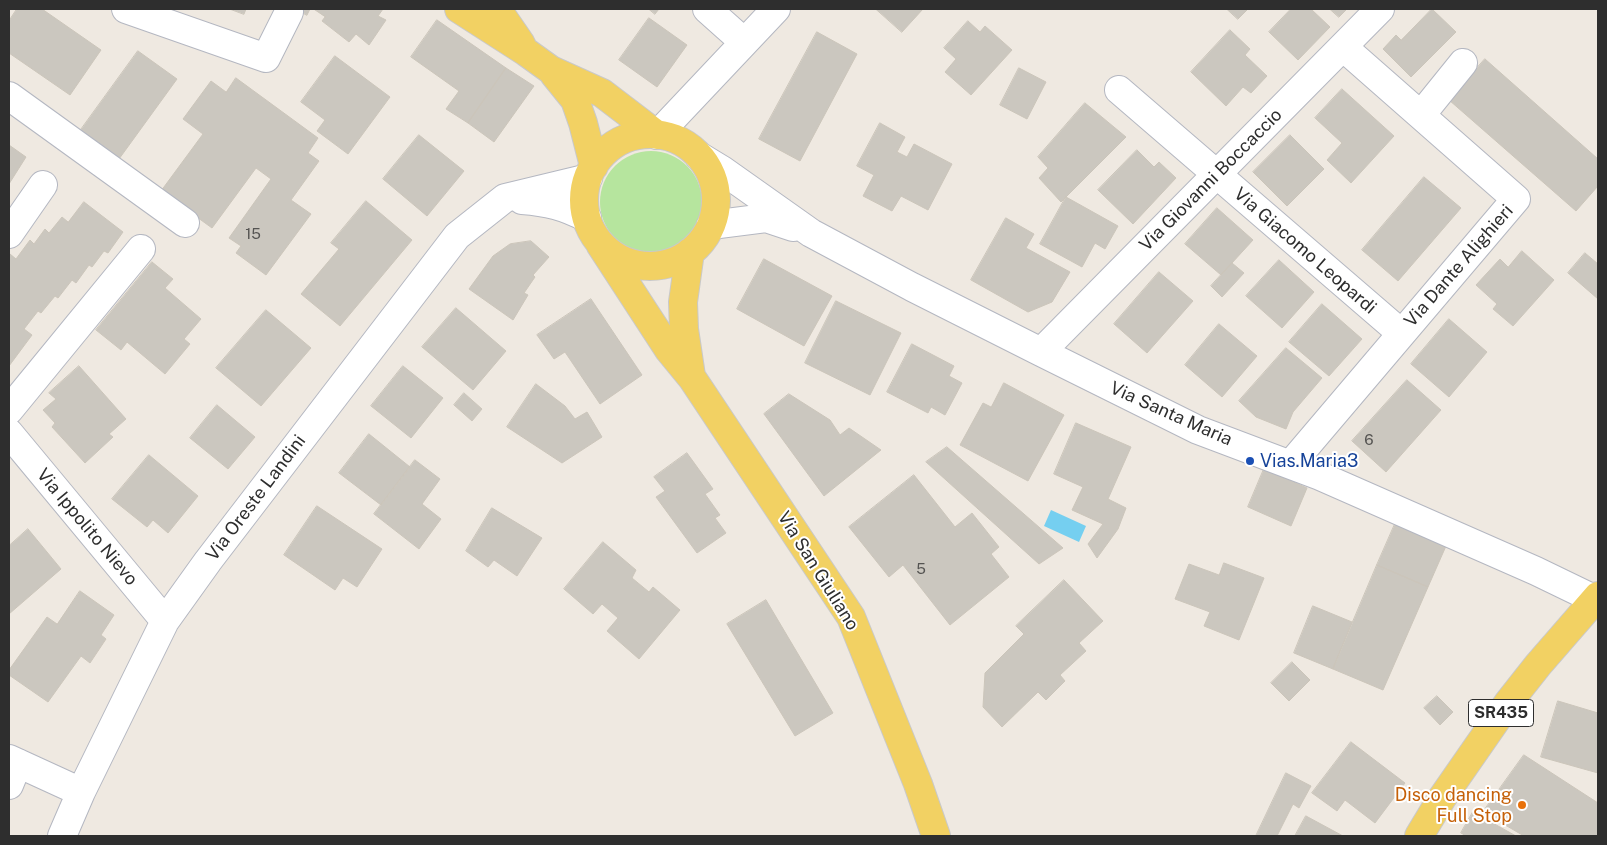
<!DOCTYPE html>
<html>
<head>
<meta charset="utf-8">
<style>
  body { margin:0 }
  #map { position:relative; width:1607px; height:845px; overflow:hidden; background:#efe9e1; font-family:"Public Sans",sans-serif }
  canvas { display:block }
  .frame { position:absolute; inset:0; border:10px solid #2e2e2e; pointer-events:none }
</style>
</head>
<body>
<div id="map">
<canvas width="1607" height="845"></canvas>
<div class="frame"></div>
</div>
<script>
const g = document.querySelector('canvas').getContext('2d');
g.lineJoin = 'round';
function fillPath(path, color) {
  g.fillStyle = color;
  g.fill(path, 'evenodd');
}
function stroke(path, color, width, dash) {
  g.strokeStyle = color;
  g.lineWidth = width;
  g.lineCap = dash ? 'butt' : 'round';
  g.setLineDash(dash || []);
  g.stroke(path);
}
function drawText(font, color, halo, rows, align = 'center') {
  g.font = font + ' "Public Sans",sans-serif';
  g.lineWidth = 4;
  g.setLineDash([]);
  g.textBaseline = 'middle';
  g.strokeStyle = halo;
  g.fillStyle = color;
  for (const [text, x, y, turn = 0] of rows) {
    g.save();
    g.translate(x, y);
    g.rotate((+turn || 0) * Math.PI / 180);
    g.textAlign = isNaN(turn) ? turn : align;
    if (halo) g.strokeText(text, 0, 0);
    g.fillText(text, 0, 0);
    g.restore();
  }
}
fillPath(new Path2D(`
  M600 202a51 51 0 1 1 102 0a51 51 0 1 1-102 0Z`), '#b6e59e');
fillPath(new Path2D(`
  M1051,510L1086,526L1079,542L1044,526Z`), '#75cff0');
const building = new Path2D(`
  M17,9H42L101,50L70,95L9,53V21Z
  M230,9H246L244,14Z
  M296,9H310L307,15Z
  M314,9H383L378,16L386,20L369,45L356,34L349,42L322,21L325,17Z
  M649,9H659L655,14Z
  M876,9H923L902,32Z
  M1227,9H1248L1238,19Z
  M1291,9H1311L1330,27L1298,60L1269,32Z
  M1330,9H1347L1339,17Z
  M1432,9L1456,32L1411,77L1383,49L1396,35L1401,40Z
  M649,18L687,45L657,87L619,60Z
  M437,20L506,68L468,123L446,109L459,91L411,57Z
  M968,21L980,32L985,26L1012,50L971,95L945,72L956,59L944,48Z
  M1230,30L1250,49L1245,55L1267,76L1251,93L1243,87L1226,106L1191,72Z
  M817,32L857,54L800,161L759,139Z
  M138,51L177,79L119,159L80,131Z
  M335,56L390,97L348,154L317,131L325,120L301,102Z
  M1485,59L1598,159V186L1576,211L1449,100Z
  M506,68L534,86L494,142L468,123Z
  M1019,68L1046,82L1027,119L1000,105Z
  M236,78L318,138L308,153L319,161L291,200L311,214L266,275L236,253L241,246L229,238L271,179L256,168L212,228L161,191L203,134L183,119L211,81L226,92Z
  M1342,89L1394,136L1351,183L1327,160L1342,143L1315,118Z
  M1085,103L1126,137L1061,202L1039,178L1048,168L1038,157Z
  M880,123L905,137L897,152L907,157L914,144L952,164L928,210L901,196L892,211L863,196L874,175L857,166Z
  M419,135L464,171L427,216L383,179Z
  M1290,135L1324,169L1287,206L1253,172Z
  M9,145L26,157L9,184Z
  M1137,150L1154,167L1159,162L1176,178L1133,224L1098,190Z
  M1424,177L1461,208L1398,281L1362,250Z
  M1066,197L1118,226L1105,249L1095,243L1082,267L1040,244Z
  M366,201L412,240L340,326L301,294L339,249L331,243Z
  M84,202L123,232L108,253L104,251L92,267L89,265L76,283L72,280L58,298L55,296L41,313L38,311L24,329L32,335L9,366V255L10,254L16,259L30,240L34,244L45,229L49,233L62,217L68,222Z
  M1217,208L1253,240L1221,275L1185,244Z
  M1006,218L1034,234L1026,248L1070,272L1052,302L1028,312L971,280Z
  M531,241L549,257L533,275L535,277L524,293L528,295L513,320L469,289L493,256L510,244Z
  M1522,251L1554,280L1513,326L1493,309L1497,304L1476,285L1500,259L1508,267Z
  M1585,253L1598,264V299L1568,273Z
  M764,259L832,296L804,346L737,309Z
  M1279,260L1314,292L1282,328L1246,296Z
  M152,262L173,279L165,288L201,319L184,339L190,344L165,374L127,342L121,350L96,330Z
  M1232,263L1244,273L1222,297L1211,286Z
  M1159,272L1193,301L1147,353L1114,324Z
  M591,299L642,375L600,404L565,352L554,359L537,335Z
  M836,301L901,333L870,395L805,363Z
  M1322,304L1362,339L1329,376L1289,342Z
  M456,308L506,351L473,390L422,347Z
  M266,310L311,348L261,406L216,368Z
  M1449,319L1487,352L1449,397L1411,364Z
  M1219,324L1257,356L1222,397L1185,365Z
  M912,344L954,366L949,376L962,383L945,415L931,407L928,413L887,392Z
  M1286,348L1322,378L1293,412L1286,429L1256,417L1239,401Z
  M79,366L126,419L109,434L113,437L85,463L52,427L55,423L43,410L56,399L49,393Z
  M403,366L443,398L411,438L371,406Z
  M1407,380L1441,410L1386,472L1352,441Z
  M1004,383L1064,415L1028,481L960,445L983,403L991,407Z
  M536,384L565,406L575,419L587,412L602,437L562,463L507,427Z
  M464,393L482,409L472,421L454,405Z
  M789,394L830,420L840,435L849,428L881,450L824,496L764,414Z
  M217,405L255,437L228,469L190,438Z
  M1076,423L1131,447L1108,499L1126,508L1118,529L1097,558L1088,544L1103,524L1072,510L1083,487L1054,474Z
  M369,434L410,467L381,505L339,473Z
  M947,447L1063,548L1039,564L926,462Z
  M687,453L713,489L705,494L720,515L715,518L726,533L697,553L656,497L665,491L654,477Z
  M149,455L198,496L168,533L153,520L147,527L112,499Z
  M415,460L440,479L422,504L441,519L419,549L374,514Z
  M1264,469L1307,488L1291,526L1248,507Z
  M914,475L955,527L972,513L999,547L991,554L1009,577L950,625L903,565L889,577L849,527Z
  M317,506L382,549L357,587L343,578L335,590L284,555Z
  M492,508L542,538L517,576L494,560L488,567L466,551Z
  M1395,524L1446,546L1428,587L1377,565Z
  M28,529L61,569L9,614V546Z
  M603,542L636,570L632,578L649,592L653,587L680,610L639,659L607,631L618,618L602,604L593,614L564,589Z
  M1224,563L1264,578L1239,640L1204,626L1210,612L1175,599L1189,564L1219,575Z
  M1377,565L1428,587L1383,690L1333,669Z
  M1064,580L1103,621L1079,643L1086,651L1060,675L1065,681L1046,700L1038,692L1002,727L983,707L985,673L1024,634L1016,626Z
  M80,591L114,615L101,635L106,639L90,663L81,656L48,702L9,675V670L47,617L57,624Z
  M766,600L833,713L795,736L727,624Z
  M1313,606L1352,622L1333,669L1294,653Z
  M1292,662L1310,680L1289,701L1271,683Z
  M1437,696L1453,712L1440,725L1424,708Z
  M1558,701L1598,713V773L1541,757Z
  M1351,742L1405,783L1375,823L1345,800L1337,811L1312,793Z
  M1524,755L1598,803V836H1524L1483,812Z
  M1286,773L1311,786L1299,808L1293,804L1277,836H1256Z
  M1473,812L1516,836H1466L1461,833Z
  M1306,816L1343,836H1295Z`);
fillPath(building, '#cbc7bf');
stroke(building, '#cbc5ba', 1);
const minor = new Path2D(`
  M126,9L266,58L289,12
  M707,9L744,42
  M1119,90L1401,333
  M9,96L185,223
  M1421,115L1463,63
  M657,135L776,9
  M699,156L722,170L811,233L912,287L1041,352L1198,430L1320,476L1536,571L1598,601
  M522,200C548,202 564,206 587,218
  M711,225L766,218L793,227
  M9,234L43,185
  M1041,352L1380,9
  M9,410L141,249
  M9,433L165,621
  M1291,464L1516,199L1343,47
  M9,759L81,792
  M9,785L18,763
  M62,836L81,792L165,621L208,561L457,236L505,198L588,178`);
const major = new Path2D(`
  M459,9L526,52L551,70L602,93L657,135
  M497,9L521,44
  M554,74L575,100L583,123L594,166
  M584 200a66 66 0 1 1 132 0a66 66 0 1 1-132 0Z
  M600,244L669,350L692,378L851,617L918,784L936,836
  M690,252L683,302L684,329L691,376
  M1419,836L1442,798L1508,703L1538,665L1598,596`);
stroke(minor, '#b4b7c1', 30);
stroke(major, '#c9c9c9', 30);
stroke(minor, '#fff', 28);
stroke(major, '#f2d163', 28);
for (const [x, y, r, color] of [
  [1250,461,5,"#1a4fb4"],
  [1522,805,5,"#e8710a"]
]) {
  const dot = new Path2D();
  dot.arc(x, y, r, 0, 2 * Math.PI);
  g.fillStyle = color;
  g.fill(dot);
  stroke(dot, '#fff', 2);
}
drawText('15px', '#555452', null, [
  ["15",253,234],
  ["6",1369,440],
  ["5",921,569]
]);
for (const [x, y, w] of [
  [1501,713,65]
]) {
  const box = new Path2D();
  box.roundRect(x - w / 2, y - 13.5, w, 27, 4);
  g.fillStyle = '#fff';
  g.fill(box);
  stroke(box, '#2e2e2e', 1);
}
drawText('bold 16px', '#2e2e2e', null, [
  ["SR435",1501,713]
]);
drawText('18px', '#2e2e2e', '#fff', [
  ["Via Giovanni Boccaccio",1211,180,-45],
  ["Via Giacomo Leopardi",1305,251,41],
  ["Via Dante Alighieri",1459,266,-49],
  ["Via Santa Maria",1171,414,24],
  ["Via Oreste Landini",256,498,-53],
  ["Via Ippolito Nievo",87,527,50],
  ["Via San Giuliano",818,571,58]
]);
drawText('18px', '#164399', '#fff', [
  ["Vias.Maria3",1260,461]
], 'left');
drawText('18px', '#c56008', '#fff', [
  ["Disco dancing",1512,795],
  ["Full Stop",1512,816]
], 'right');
</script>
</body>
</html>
